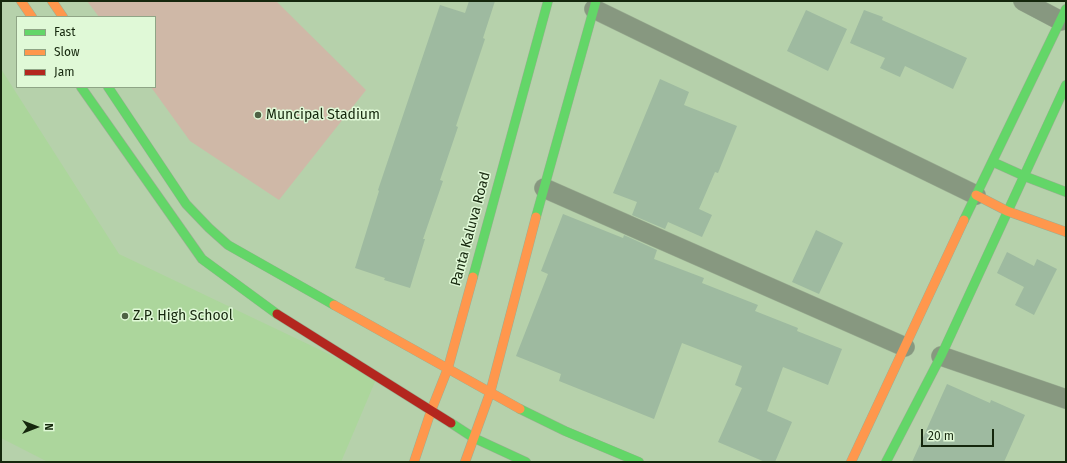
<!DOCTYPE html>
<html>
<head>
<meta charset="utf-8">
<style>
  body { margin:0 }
  #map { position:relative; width:1067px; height:463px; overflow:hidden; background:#b6d1ab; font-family:"Fira Sans",sans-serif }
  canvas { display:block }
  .frame { position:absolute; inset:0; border:2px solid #15270d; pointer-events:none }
  .legend { position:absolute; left:16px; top:16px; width:140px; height:72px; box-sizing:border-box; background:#e0f9d7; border:1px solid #8fa586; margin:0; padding:5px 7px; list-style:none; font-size:12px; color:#15270d }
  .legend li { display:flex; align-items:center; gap:8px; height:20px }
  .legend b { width:20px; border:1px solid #8fa586 }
  .north { position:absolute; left:16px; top:407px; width:40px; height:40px; -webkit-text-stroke:3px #e0f9d7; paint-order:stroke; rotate:90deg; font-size:11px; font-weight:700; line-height:16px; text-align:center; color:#15270d }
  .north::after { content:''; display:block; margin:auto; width:14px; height:18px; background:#15270d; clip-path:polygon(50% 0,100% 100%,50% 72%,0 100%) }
  .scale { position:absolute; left:921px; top:429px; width:73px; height:18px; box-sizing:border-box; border:2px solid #15270d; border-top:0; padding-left:5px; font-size:12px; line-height:14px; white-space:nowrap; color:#15270d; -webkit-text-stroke:3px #e0f9d7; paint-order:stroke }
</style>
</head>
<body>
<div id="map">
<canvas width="1067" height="463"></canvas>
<div class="frame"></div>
<ul class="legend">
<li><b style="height:5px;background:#63d668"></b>Fast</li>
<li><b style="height:5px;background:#ff974d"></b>Slow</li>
<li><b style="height:5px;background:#b3261e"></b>Jam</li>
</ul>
<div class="north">N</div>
<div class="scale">20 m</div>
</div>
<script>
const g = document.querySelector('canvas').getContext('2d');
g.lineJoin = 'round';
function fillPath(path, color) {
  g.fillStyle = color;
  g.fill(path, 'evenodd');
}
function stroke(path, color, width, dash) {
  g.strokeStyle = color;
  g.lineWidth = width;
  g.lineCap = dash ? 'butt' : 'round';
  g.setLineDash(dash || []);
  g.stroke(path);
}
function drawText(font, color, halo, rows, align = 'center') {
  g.font = font + ' "Fira Sans",sans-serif';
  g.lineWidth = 3;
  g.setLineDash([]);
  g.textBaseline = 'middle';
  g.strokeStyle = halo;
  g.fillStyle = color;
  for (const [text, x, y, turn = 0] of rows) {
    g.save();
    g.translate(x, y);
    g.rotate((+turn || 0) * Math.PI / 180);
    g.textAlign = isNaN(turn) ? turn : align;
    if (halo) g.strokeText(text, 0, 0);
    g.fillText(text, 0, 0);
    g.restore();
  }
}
fillPath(new Path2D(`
  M1,69L119,254L377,377L341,462H48L1,438Z`), '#acd69c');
fillPath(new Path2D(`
  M87,1H276L366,90L279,200L190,141L151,87H155V17H99Z`), '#cfb8a7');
fillPath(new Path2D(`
  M469,1H495L483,38L485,39L456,126L458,127L440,180L443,181L423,239H425L410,288L384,280L385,278L355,268L379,191L378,190L440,5L465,13Z
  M806,10L847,29L828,71L787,51Z
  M864,10L883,17L882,20L967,58L953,89L905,66L900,77L880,68L885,58L850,43Z
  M660,79L689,92L684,105L737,126L718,173L715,172L699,209L712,215L702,237L668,222L665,229L632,215L637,202L613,193Z
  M563,214L623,238L624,235L657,250L654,259L704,278L702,283L758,305L755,311L798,328L797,331L842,349L828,385L783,367L767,411L792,422L775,462H765L718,442L742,388L735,385L742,366L682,343L654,419L559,381L561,374L516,356L548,274L541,271Z
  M816,230L843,243L819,294L792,282Z
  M1007,252L1034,266L1037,259L1057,269L1034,315L1015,305L1024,287L997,273Z
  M947,384L990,403L991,400L1025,415L1004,462H912Z`), '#9ebaa0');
const street = new Path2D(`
  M1023,1L1061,21
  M594,9L976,195
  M544,188L905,347
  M941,356L1066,399`);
const fast = new Path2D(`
  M81,87L202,259L277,314
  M108,87L186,204L209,228L228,245L334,305
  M993,162L1024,176L1066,192
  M536,217L596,1
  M964,220L1066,9
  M473,277L548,1
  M520,409L565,431L639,462
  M451,423L474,438L526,462
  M886,462L941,356L1066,85`);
const slow = new Path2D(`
  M21,1L32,17
  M52,1L63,17
  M976,195L1007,211L1066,232
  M334,305L520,409
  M414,462L431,411L448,368L473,277
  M465,462L490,393L536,217
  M851,462L964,220`);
const jam = new Path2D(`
  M277,314L451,423`);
stroke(street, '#9baf92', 20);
stroke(fast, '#9baf92', 10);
stroke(slow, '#9baf92', 10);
stroke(jam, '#9baf92', 10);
stroke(street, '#879880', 19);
stroke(fast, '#63d668', 9);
stroke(slow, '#ff974d', 9);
stroke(jam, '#b3261e', 9);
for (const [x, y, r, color] of [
  [258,115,4,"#4d6244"],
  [125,316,4,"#4d6244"]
]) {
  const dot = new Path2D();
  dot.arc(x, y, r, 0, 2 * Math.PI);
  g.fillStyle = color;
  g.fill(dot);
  stroke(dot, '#e0f9d7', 1.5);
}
drawText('14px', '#15270d', '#e0f9d7', [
  ["Muncipal Stadium",266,115],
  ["Z.P. High School",133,316]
], 'left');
drawText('14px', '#15270d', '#e0f9d7', [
  ["Panta Kaluva Road",471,229,-75]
]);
</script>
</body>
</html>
